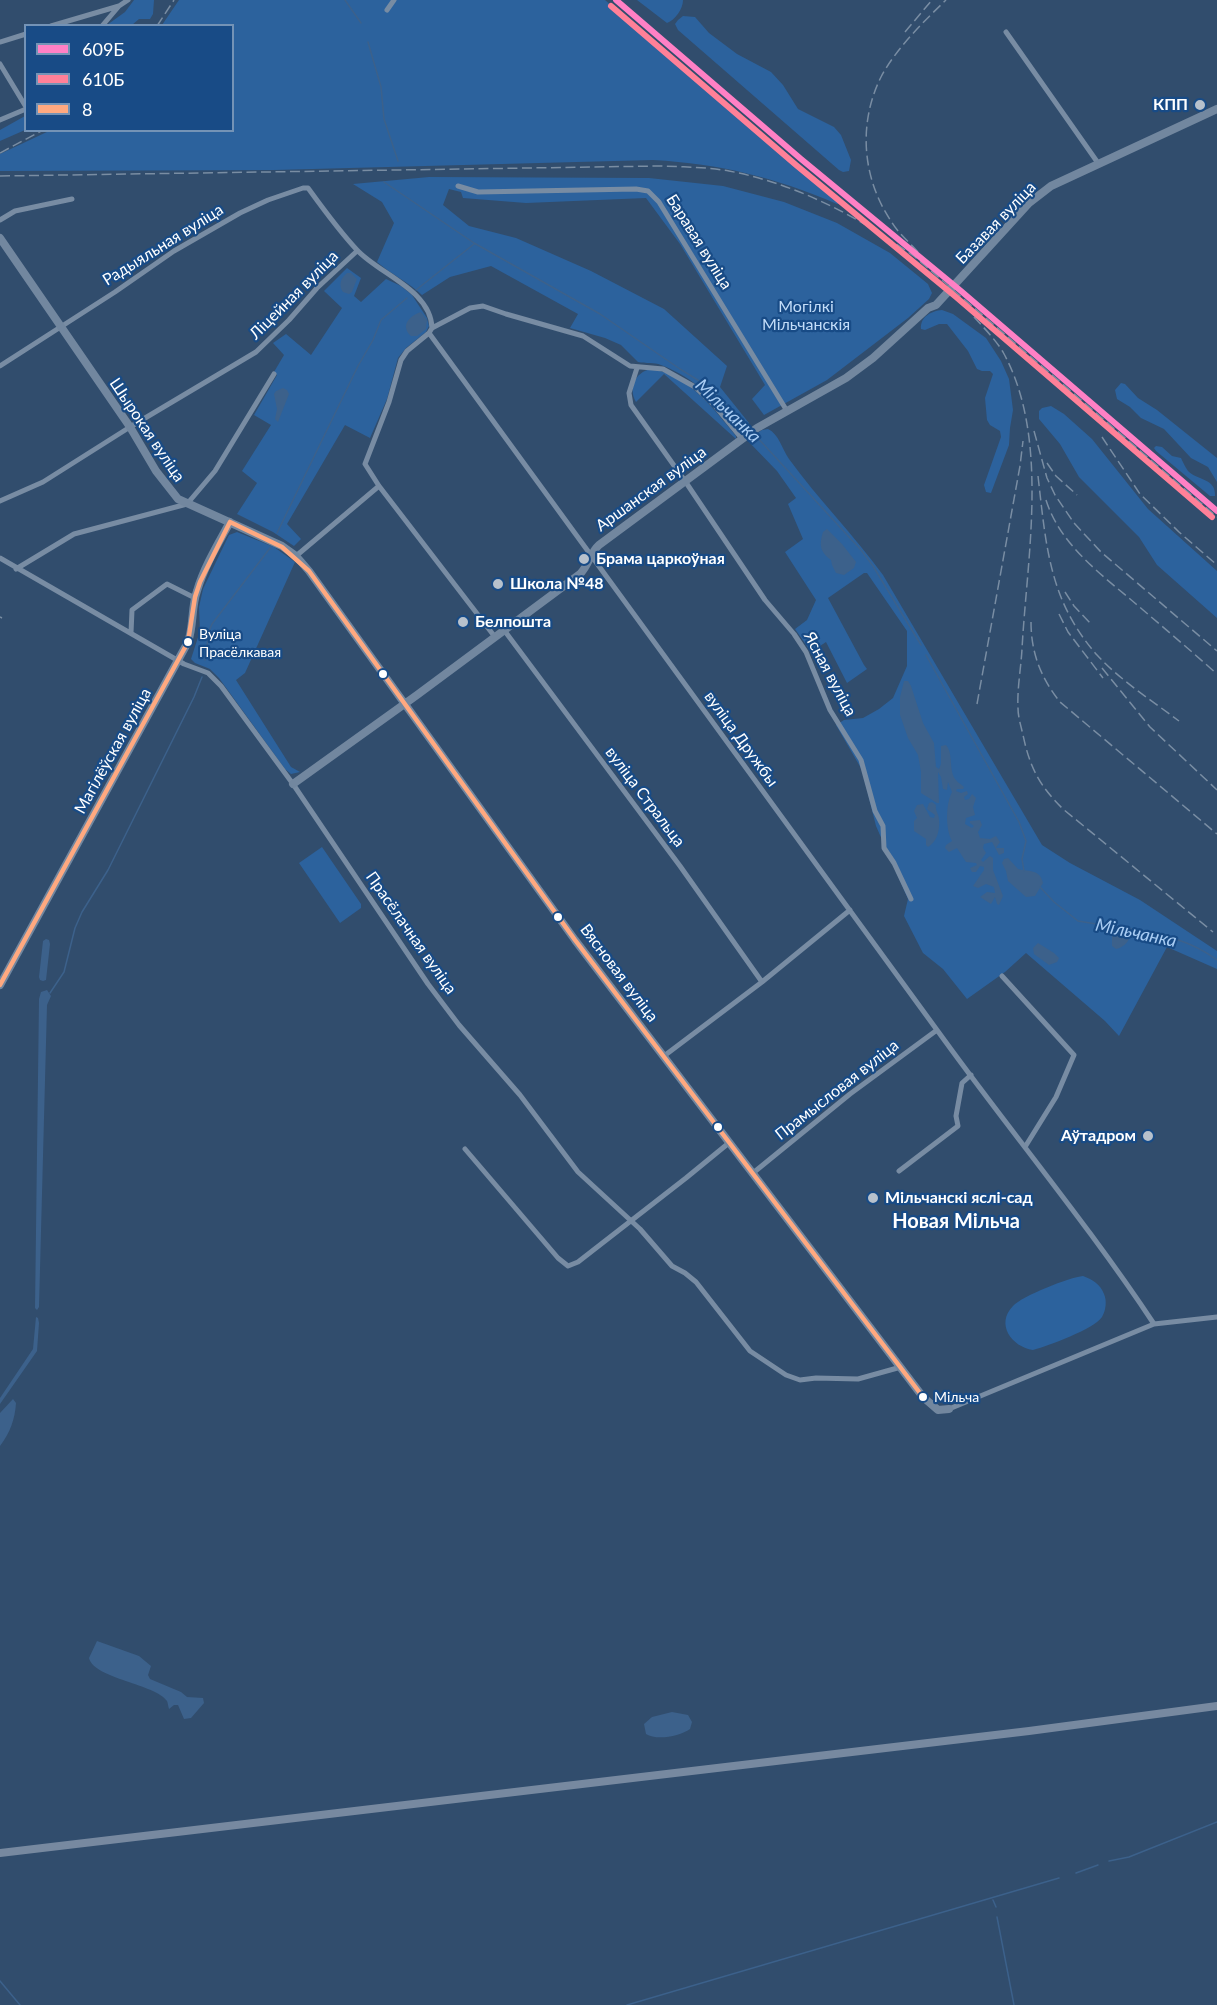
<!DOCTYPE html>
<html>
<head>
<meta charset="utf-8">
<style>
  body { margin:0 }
  #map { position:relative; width:1217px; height:2005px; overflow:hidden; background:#314d6d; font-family:Lato,sans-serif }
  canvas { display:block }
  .legend { position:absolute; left:24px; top:24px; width:210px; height:108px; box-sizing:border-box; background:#184b86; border:2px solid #7493b6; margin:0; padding:8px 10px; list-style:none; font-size:18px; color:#fff }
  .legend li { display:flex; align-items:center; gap:12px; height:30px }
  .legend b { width:30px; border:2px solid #7493b6 }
</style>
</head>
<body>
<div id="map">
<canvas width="1217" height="2005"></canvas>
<ul class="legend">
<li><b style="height:8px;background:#ff80c5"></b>609Б</li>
<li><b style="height:8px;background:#ff8098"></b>610Б</li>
<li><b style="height:8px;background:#ffa980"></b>8</li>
</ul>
</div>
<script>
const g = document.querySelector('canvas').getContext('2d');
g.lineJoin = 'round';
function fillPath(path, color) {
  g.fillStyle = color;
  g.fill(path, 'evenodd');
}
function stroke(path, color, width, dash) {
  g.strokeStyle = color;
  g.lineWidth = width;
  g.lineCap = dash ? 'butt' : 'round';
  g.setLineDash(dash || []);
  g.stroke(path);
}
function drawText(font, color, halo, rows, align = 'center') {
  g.font = font + ' Lato,sans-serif';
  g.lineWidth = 4.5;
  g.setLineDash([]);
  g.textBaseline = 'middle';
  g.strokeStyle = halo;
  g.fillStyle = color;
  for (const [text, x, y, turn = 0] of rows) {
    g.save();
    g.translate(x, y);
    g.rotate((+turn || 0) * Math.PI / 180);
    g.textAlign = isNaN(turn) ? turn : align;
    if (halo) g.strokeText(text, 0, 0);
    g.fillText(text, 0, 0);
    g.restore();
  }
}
fillPath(new Path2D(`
  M134,0H154L153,14L150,19H139L132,25H107L125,12Z
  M179,0H605L841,199L842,203L837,204C774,177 721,164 653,160L274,170L0,171V154L49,131L232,130V26L162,25Z
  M637,0H683C683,9 675,20 667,23Z
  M683,16L695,17L709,33L737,54L771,72L783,85L798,109L834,127L841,135L851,160L849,171L843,172L839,170L678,30L675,24L678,20Z
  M25,116V130L0,141V130Z
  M429,177L649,178L723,186L784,202L837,223L890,253L928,284L932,293L929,299L908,318L827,380L764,415L752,399L765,385L680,244L646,198L526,203L463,198L461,192L449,189L443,205L469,226L516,238L591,271L664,309L727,366L720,387L749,423L740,430C717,402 696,378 661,365C654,362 646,364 638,362L621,345L605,338L570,328L578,314L491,266L450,277L422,295C408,282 391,274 377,262L394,223L382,202L353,184Z
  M347,268L361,278L354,296L361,302L386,279L401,286L412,295L427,318L429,326L426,332L406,348L398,358L387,399L370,438L345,425L287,524L301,539L294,546L273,532L237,514L257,483L242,471L271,425L254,415L277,375L274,372L284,355L273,343L286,334L311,355L342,308L324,291Z
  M942,310L953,314L986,338L1001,361L1009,379L1013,410L1010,428L1009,445L991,493L986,492L984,485L1001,437L1000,431L990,425L987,420L985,398L993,374L990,371H982L977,369L968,351L947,324H939L925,330L921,329C920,317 931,311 942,310Z
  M650,369C687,373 714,409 736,436V439L664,374L636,402C628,388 635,373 650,369Z
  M1121,383L1125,384L1138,398L1157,410L1217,458V482L1208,467L1191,458L1164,429L1141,418L1130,407L1117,399L1115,390Z
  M1051,406L1064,414L1092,439L1148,509L1217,571V618L1157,565L1139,537L1079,477L1060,444L1039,419V411L1042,408Z
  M768,429C779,434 782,449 789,459C818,499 854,535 883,575L1042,845L1070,863L1140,900L1217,951V969L1167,947L1119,1036L1105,1021L1026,953L1005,972L967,999L943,969L923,953L904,916L908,899L876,826L862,770L836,725L844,720L863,718L879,709L893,698L907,666V631L867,573H864L828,598L864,665L867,669L847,683L826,642L811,652L795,629L807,620L816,600L785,552L803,539L788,504L796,498L777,471L747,440L762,430Z
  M1156,446L1162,447L1172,456L1181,458C1183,462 1185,467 1188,471C1198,481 1216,478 1215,496H1210L1156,451L1154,448Z
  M237,532L274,547L295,562L245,673L236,680L291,767L300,772L291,774L285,769L219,678L210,669L195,663L191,659L200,631L199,607L203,589L227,539L229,535Z
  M322,847L361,904V908L340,923L299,863Z
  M1083,1276C1093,1280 1100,1284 1104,1294C1107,1301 1106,1310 1102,1317C1094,1329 1048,1346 1033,1350C1012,1347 995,1324 1013,1306C1022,1296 1070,1277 1083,1276Z`), '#2c629d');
fillPath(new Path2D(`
  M347,273H351L357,279L352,292L349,294L343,292C338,285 341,278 347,273Z
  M421,312L427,320L426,329L417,336H411C400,326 409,316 421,312Z
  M283,388L287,390L289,394L278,422L275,419L277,409L274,394L276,391Z
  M827,529L842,544L856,562L854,568L844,575L836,573L832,565L831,560C820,552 819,545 823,532Z
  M904,681H908L911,686L923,723L934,743L936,767L939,769L941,764V746L946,745C954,754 948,771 956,780C958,783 961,784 964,787L963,789H957L956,791L961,793L967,791L968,794L964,797L965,800L969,799L972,794L976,798L973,807L975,815L966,818L965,824L972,828L974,826L970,823V821L980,820L982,825L978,832L980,838L990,839L996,836L1000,842L996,848H1004V853L999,855L992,842L984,844L983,848L986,853L981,860L983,862L990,856L993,858V870L1003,896L999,905L997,904L995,897L991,904L980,897L987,892L995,893L994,887L986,884L978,888L973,886L984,870V867L980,866L976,872H972L970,868L977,865L976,863L966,862L957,848L949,852L945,848L946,845L952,841C945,828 946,803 952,792L948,782L947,790L943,789L941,777L938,772L939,803H937L921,793V772L918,755L908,738L900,715V697Z
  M932,802L936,805C935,812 939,813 939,820C940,830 937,842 928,847L926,845V839L914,831V821L917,818L914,811L917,805L923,804L930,817L934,818L935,815L927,809L929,803Z
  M1008,858L1018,869C1030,872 1040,869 1043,883L1035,896L1026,897L1008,881L1006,871L1002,863L1004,859Z
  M1122,927H1129L1132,930C1132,938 1124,948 1116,949L1112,946V936Z
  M46,939L49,940L50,944L46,980L43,981L40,980L39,977L43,941Z
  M1038,943L1054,953L1059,958L1057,962L1049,965L1034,954L1033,948Z
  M47,990L51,996L47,1005L39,1307L37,1310L35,1308L39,999L41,992Z
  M36,1317L38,1318L39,1323L37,1351L0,1404V1398L33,1349Z
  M13,1399L16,1403C15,1419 10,1433 0,1446V1413Z
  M97,1641L139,1656L151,1666L148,1675L150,1679L181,1692L187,1697L203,1698L204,1703L191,1718L184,1719L178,1705H174L169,1709C168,1706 168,1703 167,1701C156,1684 94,1679 89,1658Z
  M672,1712L688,1715L692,1722L690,1729C680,1736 657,1741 646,1734L644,1724L652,1717Z`), '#3c618b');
stroke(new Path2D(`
  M345,0L361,23
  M368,42L381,87L384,119L398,161
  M384,182L474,243L600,314L680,369L709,387L749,430
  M416,290L474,244
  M755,435L861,550L873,566L921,645
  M277,533L358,366L373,340L381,320L407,298
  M926,655L1019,822L1026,841L1022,859L1024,871
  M205,660L209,631L212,624L270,548
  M1040,887L1054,902L1078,921L1121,928
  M1131,929C1162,934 1192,941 1217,960
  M50,993L64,972L75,928L82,912L108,870L194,697L202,677
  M1109,1861L1129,1857L1217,1822
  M1076,1873L1098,1865
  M993,1900L996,1907
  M997,1917L1014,2005
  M0,1981L20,2005
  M627,2005L1059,1878`), '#3c618b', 1.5);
stroke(new Path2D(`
  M387,10L394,0
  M51,26L119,6
  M102,26L119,6L128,0
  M1006,32L1098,163
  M0,42L26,34
  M0,64L26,107
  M0,120L26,109
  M458,186L478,192L636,189L648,191L659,202L787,411
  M0,220L15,211L72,199
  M429,333C600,570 774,804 945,1041C1014,1136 1089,1226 1154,1324
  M0,366L115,292L174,251L240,213L268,200L303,188H308C324,210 339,231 357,250C379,274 431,290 432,328
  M637,368L629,393L631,405L685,481L765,600L794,634L806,652L830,710L861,760L875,811L883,826L884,848L894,863L911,899
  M0,501L43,482L130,427L256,352L289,320L317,288L357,251
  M296,556L379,486
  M0,558L184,664L208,673L221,686L293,784L428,984L459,1025L520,1095L578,1172L640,1229L672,1266L685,1273L696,1282L750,1351L786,1375L800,1380L816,1378L858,1379L901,1367
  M16,569L74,534L187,504L215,471L274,374
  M504,630L680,866L762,982
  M131,633L132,610L167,584L195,598
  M495,637L379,486L365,464L389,402L401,360L407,351L429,333L432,328L470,308L483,306L506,314L583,336L630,366L663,369L695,387L715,406L742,439
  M1002,976L1074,1055L1056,1097L1025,1147
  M664,1056L762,982L850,910
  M465,1149L558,1258L568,1266L578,1262L686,1178L730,1142
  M899,1171L958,1126L956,1116L962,1083L971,1075
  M753,1173L850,1094L937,1030
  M949,1409L1154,1324L1217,1317`), '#788ca3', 5);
stroke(new Path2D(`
  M0,238L130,427L156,471L178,499L282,546L296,556L309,571L575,940L923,1397L938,1410L949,1409
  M293,784L417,695L580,574C589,565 590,553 599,545L757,428L846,378L873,358L928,308L936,305L1029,203L1051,186L1217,109
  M0,985L188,642C194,625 191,608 197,591C204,567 218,544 230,522`), '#72879f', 8);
stroke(new Path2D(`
  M0,1853L1029,1731L1217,1706`), '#7789a0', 8);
stroke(new Path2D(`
  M157,26L174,0
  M905,32L932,0
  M0,153L43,130
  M0,176L660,166C683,167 707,167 729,171C797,184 859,217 915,257L1217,517
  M918,252C909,242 898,233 891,221C862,178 858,123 881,77C895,50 924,21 946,0
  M974,317C984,328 995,339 1003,352C1050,437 1027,556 1022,649C1021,668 1017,689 1018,708C1018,717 1021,726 1023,735C1030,768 1039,785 1063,809L1213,932
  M1034,431L1047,478L1055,495L1074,523L1101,552L1217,651
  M1102,437L1140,494L1179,532L1217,565
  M1047,463L1056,476L1077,495
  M1038,476C1046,545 1049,601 1097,655C1120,680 1151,700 1179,721
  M1046,500C1060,545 1102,575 1136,604C1163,627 1190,650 1217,674
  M1065,592L1074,606L1091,624
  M1059,614L1068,632L1103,678
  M0,617L2,618
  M1031,622C1031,653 1041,678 1060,702L1217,834
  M1102,668L1150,727L1217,790
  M977,704L1020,466L1023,441`), '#798da3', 1.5, [10, 4.5]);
stroke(new Path2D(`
  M230,522L282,547L309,571L575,940L923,1397
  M0,985L188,642L195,597L200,582L230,522`), '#ffa980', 4.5);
stroke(new Path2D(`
  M616,0L801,159L961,291L1217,511`), '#ff80c5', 6);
stroke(new Path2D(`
  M611,6L796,165L956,297L1212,517`), '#ff8098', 6);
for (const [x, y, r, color] of [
  [1200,105,6,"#b7c1cc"],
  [584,559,6,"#b7c1cc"],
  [498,584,6,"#b7c1cc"],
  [463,622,6,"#b7c1cc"],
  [188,642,5,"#fff"],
  [383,674,5,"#fff"],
  [558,917,5,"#fff"],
  [718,1127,5,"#fff"],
  [1148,1136,6,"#b7c1cc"],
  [873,1198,6,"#b7c1cc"],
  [923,1397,5,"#fff"]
]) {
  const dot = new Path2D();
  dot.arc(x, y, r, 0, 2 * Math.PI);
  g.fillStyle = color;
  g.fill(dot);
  stroke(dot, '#184b86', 2);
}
drawText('14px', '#fff', '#184b86', [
  ["Вуліца",199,634],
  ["Прасёлкавая",199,652],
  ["Мільча",934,1397]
], 'left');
drawText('bold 16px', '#fff', '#184b86', [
  ["КПП",1188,105,"right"],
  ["Брама царкоўная",596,559],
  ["Школа №48",510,584],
  ["Белпошта",475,622],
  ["Аўтадром",1136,1136,"right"],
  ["Мільчанскі яслі-сад",885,1198]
], 'left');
drawText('16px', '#fff', '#184b86', [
  ["Базавая вуліца",996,223,-46],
  ["Баравая вуліца",699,242,58],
  ["Радыяльная вуліца",163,245,-32],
  ["Ліцейная вуліца",294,295,-45],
  ["Шырокая вуліца",147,430,56],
  ["Аршанская вуліца",651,489,-36],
  ["Ясная вуліца",830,674,62],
  ["вуліца Дружбы",741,739,54],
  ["Магілёўская вуліца",113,751,-61],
  ["вуліца Стральца",645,797,53],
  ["Прасёлачная вуліца",411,933,55],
  ["Вясновая вуліца",619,973,53],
  ["Прамысловая вуліца",837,1090,-38]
]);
drawText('16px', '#c3ddf9', '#184b86', [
  ["Могілкі",806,307],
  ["Мільчанскія",806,325]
]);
drawText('italic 18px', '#a9cdf4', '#184b86', [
  ["Мільчанка",728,411,44],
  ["Мільчанка",1136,933,12]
]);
drawText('bold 20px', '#fff', '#184b86', [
  ["Новая Мільча",956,1222]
]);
</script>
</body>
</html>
